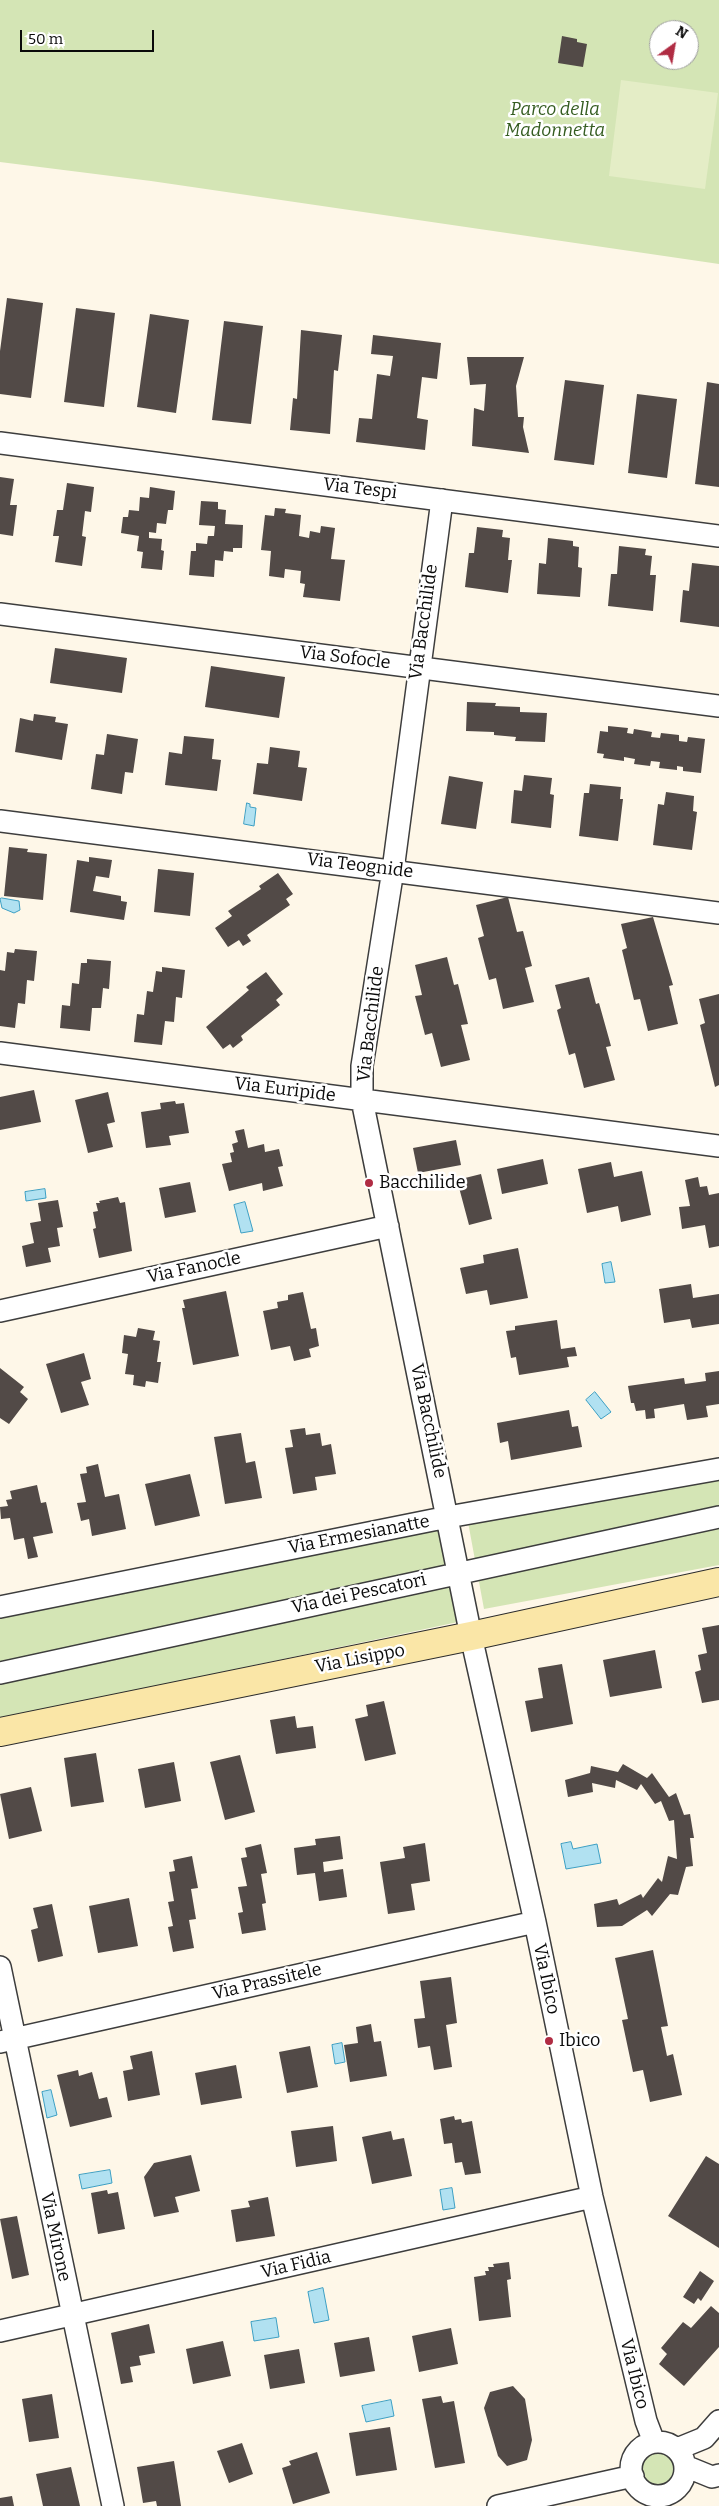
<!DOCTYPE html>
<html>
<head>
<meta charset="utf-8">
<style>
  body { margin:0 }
  #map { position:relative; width:719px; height:2506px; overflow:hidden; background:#fef7e8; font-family:Bitter,serif }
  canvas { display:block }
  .north { position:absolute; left:649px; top:20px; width:50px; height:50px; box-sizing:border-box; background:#fff; border:1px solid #9d9d9d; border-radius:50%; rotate:32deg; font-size:14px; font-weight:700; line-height:20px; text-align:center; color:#0a0a0a }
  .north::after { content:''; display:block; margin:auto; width:18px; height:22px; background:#b02c43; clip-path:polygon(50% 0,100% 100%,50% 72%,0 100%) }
  .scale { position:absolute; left:20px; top:30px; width:134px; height:22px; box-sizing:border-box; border:2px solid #0a0a0a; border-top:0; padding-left:6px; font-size:15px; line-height:18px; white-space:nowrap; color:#0a0a0a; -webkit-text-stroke:4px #fff; paint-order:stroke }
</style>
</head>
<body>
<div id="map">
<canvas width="719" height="2506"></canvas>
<div class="north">N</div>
<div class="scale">50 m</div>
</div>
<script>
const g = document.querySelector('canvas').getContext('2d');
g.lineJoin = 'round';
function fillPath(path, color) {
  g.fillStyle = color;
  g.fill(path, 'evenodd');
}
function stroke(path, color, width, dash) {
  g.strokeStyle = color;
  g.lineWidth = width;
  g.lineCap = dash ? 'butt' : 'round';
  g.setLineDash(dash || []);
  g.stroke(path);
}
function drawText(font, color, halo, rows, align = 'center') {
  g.font = font + ' Bitter,serif';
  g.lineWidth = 5;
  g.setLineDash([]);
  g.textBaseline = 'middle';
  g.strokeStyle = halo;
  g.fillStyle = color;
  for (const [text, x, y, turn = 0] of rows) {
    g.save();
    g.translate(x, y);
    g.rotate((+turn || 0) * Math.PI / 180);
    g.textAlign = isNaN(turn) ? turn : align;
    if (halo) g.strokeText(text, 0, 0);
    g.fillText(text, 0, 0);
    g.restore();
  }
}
fillPath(new Path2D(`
  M0,0H719V264L151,181L0,162ZM659,30H689V60H659Z
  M719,1476V1565L484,1609L468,1522Z
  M437,1526L458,1622L0,1719V1618Z
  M639 2470a19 19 0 1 1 38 0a19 19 0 1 1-38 0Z`), '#d4e5b5');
fillPath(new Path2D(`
  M621,80L718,93L705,189L609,176Z`), '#e4edc6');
const water = new Path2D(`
  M247,803L250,804V807L256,808L254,826L244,824Z
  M2,898L19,901L20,910L14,913L2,908L0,899Z
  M45,1189L46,1198L26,1201L25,1192Z
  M245,1202L253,1231L241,1233L234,1205Z
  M611,1262L615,1282L605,1283L602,1264Z
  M595,1392L611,1412L601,1419L586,1400Z
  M571,1842L573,1849L597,1844L601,1863L566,1869L561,1844Z
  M342,2043L345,2062L335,2064L332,2045Z
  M51,2090L57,2115L47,2118L42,2092Z
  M110,2170L112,2183L82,2189L79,2175Z
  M452,2188L455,2208L443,2210L440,2190Z
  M323,2288L329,2320L314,2323L308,2292Z
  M276,2318L279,2337L254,2341L251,2322Z
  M391,2400L394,2416L366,2422L362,2406Z`);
fillPath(water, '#b1e1f1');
stroke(water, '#3d9fc3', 1);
fillPath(new Path2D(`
  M562,36L577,39V42L587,44L583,67L558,63Z
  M7,298L43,303L31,398L0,394V351Z
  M76,308L115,313L104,407L64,402Z
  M150,314L189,320L176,413L137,407Z
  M224,321L263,326L251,424L212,420Z
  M301,330L342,335L338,371L334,370L330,434L290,430L293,398L297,399Z
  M373,335L441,343L437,379L422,377L417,418L428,420L425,450L356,442L359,418L372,419L377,374L390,376L393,356L371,354Z
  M467,357H524L516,386L518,417H524L523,427L529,453L472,446L474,408L484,411L486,384L470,385Z
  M565,380L604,385L594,465L554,460Z
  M707,382L719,384V487L695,484Z
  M637,394L677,399L667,478L628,473Z
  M0,477L14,479L10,505H17L13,536L0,534Z
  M67,483L94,487L91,512L85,511L82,536L86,537L82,566L55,562L59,536H53L57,510H63Z
  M150,487L175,491L173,510H168L166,524L157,523L156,533L149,532V538L162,539L161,550L164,551L162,570L141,568L143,552L137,551L139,536L121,533L123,517H128L129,510L139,511L140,497L149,498Z
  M201,501L218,502V509L226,510L225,524L243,525L242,548H233V552L224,551L223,561L215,560L214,577L189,575L191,551H196V543L207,544L208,536H214L215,526L199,525Z
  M275,508L286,509L285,513L301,515L299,536L309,538L310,531L320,533L321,526L335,528L331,559L345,560L340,601L303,597L305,584L300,583L301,571L285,569L284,578L269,576L271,551L261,550L265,515L274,516Z
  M477,527L503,530L502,537L510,538L508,560H512L508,593L465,587L469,553H474Z
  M548,538L573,541V546L579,547L578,567L582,568L580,597L537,594L539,563L546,564Z
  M619,546L646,549L645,555L652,556L650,575H656L653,611L608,606L611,574H617Z
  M692,563L719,566V627L680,622L683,590L689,591Z
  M55,648L127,658L122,693L50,683Z
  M211,666L285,677L279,718L205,707Z
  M467,702L496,703L495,706L520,707V712L547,713L545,742L515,741L516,737L494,735V732L466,731Z
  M34,714L56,717L55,722L68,724L62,760L15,752L20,718L33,721Z
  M608,726L628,728L627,733L633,734L634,729L652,732L651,737L660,738L661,733L679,735V741L687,742L688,737L705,739L701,773L683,771V767L677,766V770L659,768L660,762L651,761L650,766L634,764L635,759L624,757V761L603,758L604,754L597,753L600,731L608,732Z
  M107,734L138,739L133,773L125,772L122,794L91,789L96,754L104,755Z
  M184,736L214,739L212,759L221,760L217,791L165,785L169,752L182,754Z
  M270,747L300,751L298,767L307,768L302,801L253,794L257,763L268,764Z
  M524,775L552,778L550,794L554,795L551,828L511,823L514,790L522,791Z
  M449,776L483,782L476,829L441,824Z
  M590,784L621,787L620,799H623L618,841L579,836L584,793H589Z
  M666,792L694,796L693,811L697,812L692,850L653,845L658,804L664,805Z
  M9,847L28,849L27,852L47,854L43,900L4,896Z
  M89,857L112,860L109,878L96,876L93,891L121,896V901L127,902L124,920L70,912L77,860L89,862Z
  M158,869L194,873L190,916L154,912Z
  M278,873L293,894L286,899L290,905L247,935L251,941L243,946L239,940L228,947L215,928L232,916L228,911L261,889L259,886Z
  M508,897L517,932L523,931L532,966L525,968L534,1002L503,1009L496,978L489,980L478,938L484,936L476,905Z
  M653,917L673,985L669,986L678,1024L648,1031L640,999L634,1000L622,950L627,948L621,924Z
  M15,949L37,951L34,981L27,980L25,1004L18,1003L15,1028L0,1026V970L5,971L7,952L14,953Z
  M447,957L454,985L458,984L468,1024L461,1025L470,1060L441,1067L432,1033L425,1035L415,996L422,995L415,965Z
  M87,959L111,961L109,989L103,988L101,1008H92L90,1031L60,1028L62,1005L70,1006L72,983L79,984L81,963H87Z
  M162,967L185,970L182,998L176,997L174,1022L165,1021L162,1045L134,1042L137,1014L144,1015L147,991L153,992L156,971L162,972Z
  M266,972L283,994L276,1000L280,1005L241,1036L243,1040L233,1048L230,1044L223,1049L206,1027L249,990L246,987Z
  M589,977L596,1004L599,1003L611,1046L606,1047L615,1080L584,1088L575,1053L569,1055L557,1010L561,1008L555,985Z
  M719,994V1085L715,1087L700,1025L705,1023L699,999Z
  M34,1090L41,1122L0,1130V1097Z
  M108,1092L115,1122L107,1124L113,1147L88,1153L75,1100Z
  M175,1101L176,1104L184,1103L189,1133L169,1136L171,1145L146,1148L141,1112L161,1109L160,1103Z
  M244,1129L248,1148L264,1144L265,1152L279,1149L283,1166L278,1167L283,1186L263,1191L262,1183L229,1191L222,1164L232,1162L230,1153L234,1152L232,1144L238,1142L235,1131Z
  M456,1140L461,1165L418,1173L413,1148Z
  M543,1159L548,1184L502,1194L497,1169Z
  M611,1162L614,1177L642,1171L651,1215L621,1222L618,1206L587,1213L578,1169Z
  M481,1174L492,1219L469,1225L457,1180Z
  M698,1177L700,1187L707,1186L709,1195L719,1193V1246L709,1248L705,1225L682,1229L679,1207L690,1206L685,1180Z
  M190,1182L196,1212L165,1218L159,1188Z
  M118,1197L120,1203L125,1202L132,1251L99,1258L93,1229L96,1228L93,1212L98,1211L96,1203H100L99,1201Z
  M58,1200L63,1227L57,1228L60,1246L48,1248L51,1262L26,1267L22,1246L34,1243L30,1223L41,1221L38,1203Z
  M518,1248L528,1298L490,1305L487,1290L466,1294L460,1268L484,1263L483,1255Z
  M691,1284L693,1298L719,1294V1324L692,1328L690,1319L664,1323L659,1289Z
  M226,1291L239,1356L193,1365L182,1308H185L183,1300Z
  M303,1292L311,1329L316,1328L319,1346L309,1349L311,1357L294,1361L290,1346L271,1350L263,1311L278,1308L277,1302L288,1300V1295Z
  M557,1320L561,1349L575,1347L577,1356L567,1357L569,1367L519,1375L516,1357L511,1358L506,1331L515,1330V1326Z
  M138,1328L155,1331L153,1340L160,1341L157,1362H161L158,1383L146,1381L145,1387L133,1385L134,1375L125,1374L128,1354L122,1353L124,1335L136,1337Z
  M84,1353L91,1379L81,1382L89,1405L61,1413L46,1364Z
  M0,1368L24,1387L20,1392L28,1399L9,1424L0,1418Z
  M719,1371V1404L706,1406L708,1417L687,1420L684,1404L654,1409L655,1418L646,1419L645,1410L636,1411L634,1403H631L628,1386L684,1378L685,1384L706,1381L705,1373Z
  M569,1410L572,1427L578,1426L582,1447L511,1460L508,1441L500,1443L497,1423Z
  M305,1428L306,1435L320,1433L322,1446L331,1444L336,1474L315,1477L317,1490L293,1494L285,1448L293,1447L290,1430Z
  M241,1433L246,1463L255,1461L262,1498L225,1504L214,1437Z
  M98,1464L105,1497L119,1494L126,1529L92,1536L89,1519L81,1521L77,1503L86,1502L80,1474L87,1473L86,1467Z
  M190,1474L200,1516L155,1526L145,1484Z
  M37,1485L41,1503L46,1502L53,1533L33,1537L38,1557L28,1559L24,1538L14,1540L10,1518L1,1519L0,1507L8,1506L6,1500L12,1499L10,1491Z
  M719,1625V1700L702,1703L695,1672L701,1670L698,1655L707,1653L702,1628Z
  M655,1650L662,1688L610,1697L603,1660Z
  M562,1664L573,1724L531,1732L525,1701L543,1698L538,1668Z
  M384,1701L396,1754L365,1761L355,1719L368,1716L366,1705Z
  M295,1716L297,1728L313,1726L316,1748L276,1754L270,1720Z
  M96,1753L104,1802L71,1807L64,1758Z
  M240,1755L255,1812L225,1820L210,1762Z
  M174,1762L181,1801L145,1808L138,1769Z
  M623,1764L647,1778L652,1773L669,1797L676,1793L684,1815L690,1814L694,1838H690L693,1866L686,1867L678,1895L670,1894L652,1916L647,1910L622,1926L597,1927L594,1904L617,1899L619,1905L641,1894L643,1898L658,1878L662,1882L668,1856L677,1859L674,1820L669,1821L661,1801L655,1804L641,1784L637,1790L616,1780L615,1788L592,1783L593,1792L568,1797L565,1780L590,1773L591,1766L618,1772Z
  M31,1787L42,1831L9,1839L0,1794Z
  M340,1836L343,1859L323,1862L324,1872L343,1869L347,1897L319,1901L315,1873L297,1875L294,1848L316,1845L315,1839Z
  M425,1843L430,1881L411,1884L415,1910L388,1914L380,1862L405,1858L403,1847Z
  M261,1844L267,1873L261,1874L266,1903L262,1904L266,1930L242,1934L238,1913L243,1912L238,1887L247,1886L241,1858L247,1857L245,1848Z
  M192,1856L198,1888L191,1889L196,1919L189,1920L194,1948L173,1952L168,1927L173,1926L168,1902L174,1901L169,1872L175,1871L173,1860Z
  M129,1898L138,1946L98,1953L89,1906Z
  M52,1904L63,1956L38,1962L31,1930L38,1928L33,1908Z
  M653,1950L668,2026L661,2027L667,2056L673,2054L682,2095L650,2102L643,2070L633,2072L622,2020L628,2019L615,1958Z
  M451,1977L457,2023L446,2025L452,2067L434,2070L430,2046L418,2048L414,2019L425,2018L420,1981Z
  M371,2024L374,2042L381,2041L387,2076L350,2082L344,2045L358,2043L356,2027Z
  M310,2046L318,2087L287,2093L279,2052Z
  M152,2051L160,2095L128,2101L123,2071L133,2069L130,2056Z
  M236,2065L242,2098L201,2105L195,2073Z
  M78,2070L79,2076L92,2072L99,2099L107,2097L112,2117L70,2127L57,2075Z
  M454,2116L455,2120L461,2119L462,2123L472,2121L481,2173L465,2175L462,2162L455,2163L452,2143L444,2144L440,2119Z
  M333,2126L337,2161L296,2167L291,2131Z
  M391,2131L393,2140L404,2138L412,2176L372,2184L362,2137Z
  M191,2155L200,2191L175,2197L179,2212L154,2217L144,2177L154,2163Z
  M706,2156L719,2164V2248L668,2216Z
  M107,2190L108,2194L118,2192L125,2229L98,2234L91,2193Z
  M268,2197L275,2236L236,2242L231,2210L250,2207L248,2201Z
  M17,2216L29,2275L12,2279L0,2219Z
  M509,2262L511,2279L507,2280L511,2317L479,2321L474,2277L486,2275L485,2271H489L488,2267H494L493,2264Z
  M700,2271L714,2281L701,2301L698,2298L694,2304L683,2297Z
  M711,2306L719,2313V2347L684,2386L659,2364L667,2354L661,2348L683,2322L691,2328Z
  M149,2324L155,2353L139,2356L141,2365L130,2367L133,2382L121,2384L111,2333Z
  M451,2328L458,2364L419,2372L412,2336Z
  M369,2337L375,2371L340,2377L334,2343Z
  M223,2341L231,2376L193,2384L186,2349Z
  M299,2349L305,2383L270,2389L264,2355Z
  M513,2386L525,2399L532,2440L527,2460L507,2466L498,2456L484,2408L490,2392Z
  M52,2394L59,2438L29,2442L22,2399Z
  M441,2396L443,2403L454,2401L465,2463L435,2468L422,2399Z
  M390,2427L397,2470L356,2476L349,2433Z
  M242,2443L253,2474L229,2483L217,2451Z
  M317,2452L330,2493L293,2504L282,2468L291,2465L289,2461Z
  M174,2461L181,2506H157L156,2501L143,2503L137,2467Z
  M71,2467L80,2506H43L36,2474Z
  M12,2496L14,2506H0V2498Z`), '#524a47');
const street = new Path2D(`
  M0,443L719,536
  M442,500L393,870L362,1066V1100L471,1636L535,1922L592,2197L646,2421L654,2442
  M0,614L719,706
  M0,821L719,913
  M0,1053L719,1146
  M0,1311L388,1226
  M0,1607L448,1517L719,1469
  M0,1673L719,1517
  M0,1967L113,2506
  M0,2042L535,1922
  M0,2331L592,2197
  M631 2469a27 27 0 1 1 54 0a27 27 0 1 1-54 0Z
  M677,2449L704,2438L719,2421
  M685,2466L712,2477L719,2475
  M498,2506L633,2476`);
const secondary = new Path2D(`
  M0,1732L471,1636L719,1582`);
stroke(street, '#3d3d3d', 24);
stroke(secondary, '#2c2c2c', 30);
stroke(street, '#fff', 21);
stroke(secondary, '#fae6a7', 28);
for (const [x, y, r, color] of [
  [369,1183,5,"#b02c43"],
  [549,2041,5,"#b02c43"]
]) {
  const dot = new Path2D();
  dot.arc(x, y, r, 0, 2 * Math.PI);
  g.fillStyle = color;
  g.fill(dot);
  stroke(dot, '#fff', 2);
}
drawText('italic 18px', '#345c20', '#fff', [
  ["Parco della",555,110],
  ["Madonnetta",555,131]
]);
drawText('18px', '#0a0a0a', '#fff', [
  ["Via Tespi",360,489,7],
  ["Via Bacchilide",424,622,-82],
  ["Via Sofocle",345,658,7],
  ["Via Teognide",360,866,7],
  ["Via Bacchilide",371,1024,-83],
  ["Via Euripide",285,1090,7],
  ["Via Fanocle",194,1268,-12],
  ["Via Bacchilide",428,1421,78],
  ["Via Ermesianatte",359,1535,-11],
  ["Via dei Pescatori",359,1594,-12],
  ["Via Lisippo",360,1659,-11],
  ["Via Ibico",546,1979,78],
  ["Via Prassitele",267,1982,-13],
  ["Via Mirone",55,2237,78],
  ["Via Fidia",296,2265,-13],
  ["Via Ibico",634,2374,76]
]);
drawText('18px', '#0a0a0a', '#fff', [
  ["Bacchilide",379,1183],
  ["Ibico",559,2041]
], 'left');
</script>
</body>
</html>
